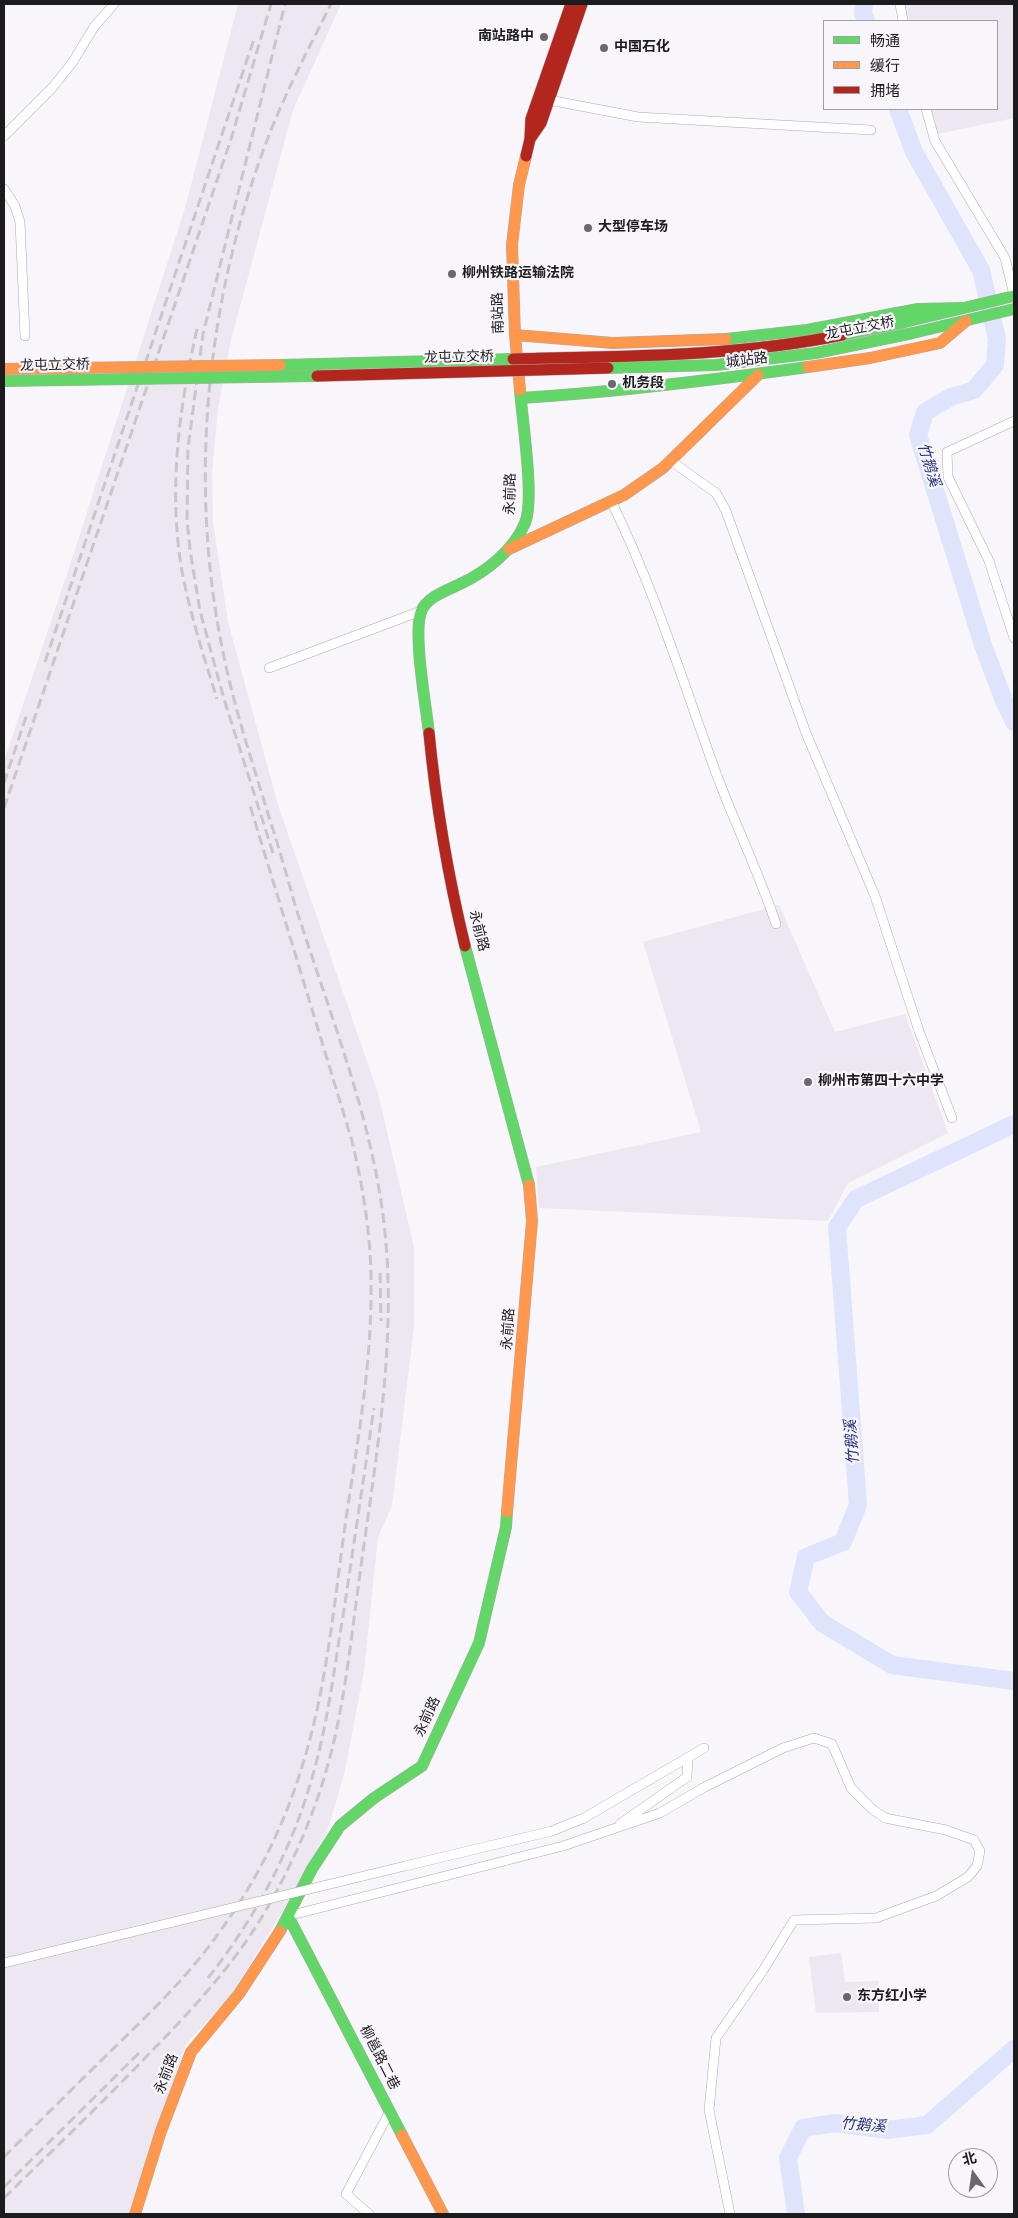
<!DOCTYPE html>
<html>
<head>
<meta charset="utf-8">
<style>
  body { margin:0 }
  #map { position:relative; width:1018px; height:2218px; overflow:hidden; background:#f8f6fa; font-family:"Nunito Sans","Noto Sans SC",sans-serif }
  canvas { display:block }
  .frame { position:absolute; inset:0; border:5px solid #1c1b1d; pointer-events:none }
  .legend { position:absolute; left:823px; top:20px; width:175px; height:90px; box-sizing:border-box; background:#f8f5fb; border:1px solid #a09ea2; margin:0; padding:6px 9px; list-style:none; font-size:15px; color:#1c1b1d }
  .legend li { display:flex; align-items:center; gap:10px; height:25px }
  .legend b { width:25px; border:1px solid #a09ea2 }
  .north { position:absolute; left:948px; top:2148px; width:50px; height:50px; box-sizing:border-box; background:#f8f5fb; border:1px solid #a09ea2; border-radius:50%; rotate:346deg; font-size:14px; font-weight:700; line-height:20px; text-align:center; color:#1c1b1d }
  .north::after { content:''; display:block; margin:auto; width:18px; height:22px; background:#69686a; clip-path:polygon(50% 0,100% 100%,50% 72%,0 100%) }
</style>
</head>
<body>
<div id="map">
<canvas width="1018" height="2218"></canvas>
<div class="frame"></div>
<ul class="legend">
<li><b style="height:6px;background:#63d668"></b>畅通</li>
<li><b style="height:6px;background:#ff974d"></b>缓行</li>
<li><b style="height:6px;background:#b3261e"></b>拥堵</li>
</ul>
<div class="north">北</div>
</div>
<script>
const g = document.querySelector('canvas').getContext('2d');
g.lineJoin = 'round';
function fillPath(path, color) {
  g.fillStyle = color;
  g.fill(path, 'evenodd');
}
function stroke(path, color, width, dash) {
  g.strokeStyle = color;
  g.lineWidth = width;
  g.lineCap = dash ? 'butt' : 'round';
  g.setLineDash(dash || []);
  g.stroke(path);
}
function drawText(font, color, halo, rows, align = 'center') {
  g.font = font + ' "Nunito Sans","Noto Sans SC",sans-serif';
  g.lineWidth = 4.5;
  g.setLineDash([]);
  g.textBaseline = 'middle';
  g.strokeStyle = halo;
  g.fillStyle = color;
  for (const [text, x, y, turn = 0] of rows) {
    g.save();
    g.translate(x, y);
    g.rotate((+turn || 0) * Math.PI / 180);
    g.textAlign = isNaN(turn) ? turn : align;
    if (halo) g.strokeText(text, 0, 0);
    g.fillText(text, 0, 0);
    g.restore();
  }
}
fillPath(new Path2D(`
  M238,4H341L293,110L231,340L218,408L212,473L213,522L228,622L278,805L378,1093L414,1247V1327L392,1506L378,1537L364,1671L345,1771L327,1832L279,1917L229,1998L186,2044L128,2214H4V761L71,562L185,208Z
  M903,4H1014V118L938,134L931,109H997V21H908Z
  M779,905L835,1032L905,1014L948,1133L848,1183L828,1221L539,1208L536,1167L701,1132L643,942Z
  M841,1953L845,1982L879,1981V2012L816,2013L809,1957Z`), '#ece7f0');
stroke(new Path2D(`
  M864,4L863,13L866,21
  M898,109L914,152L981,270L997,339L995,365L974,390L951,397L925,412L918,435L983,645L1004,701L1014,722
  M1014,1124L856,1199L837,1227L858,1505L843,1542L806,1557L798,1592L822,1623L892,1665L1014,1681
  M796,2214L788,2158L803,2128L835,2123L887,2130L927,2125L1014,2049`), '#dee4fb', 18);
const street = new Path2D(`
  M900,4L903,21
  M549,100L638,117L871,130
  M926,109L935,141L1005,258L1014,295
  M4,136L52,88L72,63L94,27L114,4
  M4,189L15,206L20,222L25,336
  M1014,421L947,452L948,477L989,561L1014,638
  M671,461L716,493L726,511L806,733L875,896L919,1031L952,1118
  M611,501C654,588 683,682 716,773C735,824 759,873 776,924
  M269,668L421,611
  M620,1824L687,1777L688,1758
  M405,1866L552,1831L584,1818L704,1748
  M288,1916L563,1846L660,1813L703,1788L783,1748L814,1738L832,1744L851,1788L872,1809L885,1818L946,1830L974,1840L980,1851L977,1866L968,1877L936,1896L876,1918L794,1920L762,1972L716,2038L709,2110L730,2214
  M4,1963L95,1941
  M369,2214L346,2194L390,2111`);
const fast = new Path2D(`
  M905,322L1014,296
  M913,333L1014,309
  M726,339L807,330L918,309L963,308
  M521,398C617,392 713,380 808,367
  M429,733C426,706 413,634 421,612C426,597 448,590 460,584C486,572 514,550 525,523C535,500 522,419 520,390
  M465,946L529,1185
  M288,1916L402,2135
  M280,1931L312,1869L340,1826L374,1798L422,1766L479,1643L506,1527L507,1512`);
const slow = new Path2D(`
  M515,335L613,343L726,339
  M808,367L870,358L940,343L966,321
  M520,390L515,335L512,245L519,185L526,156
  M509,549L624,495L663,468L758,375
  M507,1512L532,1221L529,1185
  M402,2135L443,2214
  M135,2214L161,2131L191,2052L239,1994L280,1931`);
const jam = new Path2D(`
  M530,139L541,123L582,4
  M526,156L530,139L531,119L571,4
  M429,733C436,805 448,876 465,946`);
stroke(street, '#acabad', 10);
stroke(fast, '#acabad', 12);
stroke(slow, '#acabad', 12);
stroke(jam, '#acabad', 12);
stroke(street, '#fefefe', 9);
stroke(fast, '#63d668', 11);
stroke(slow, '#ff974d', 11);
stroke(jam, '#b3261e', 11);
stroke(new Path2D(`
  M197,329C179,408 168,490 182,571C190,614 204,657 217,699
  M45,662L254,39
  M4,783L27,714
  M4,808L231,139L271,4
  M273,853L224,699L200,611L190,550L187,519L188,448L203,334L285,4
  M380,1273L381,1321
  M208,1978C257,1916 295,1844 315,1767C329,1716 335,1662 344,1610C354,1543 364,1476 374,1408
  M4,2157C41,2120 79,2082 117,2045C155,2008 193,1971 223,1927C257,1880 284,1825 301,1770C327,1689 334,1602 346,1519C357,1444 371,1369 371,1293C372,1242 364,1191 352,1141L249,802
  M4,2187L142,2050
  M4,2198C52,2151 100,2105 147,2056C190,2012 235,1964 266,1910C294,1862 316,1810 330,1757C345,1700 351,1639 359,1581C375,1461 399,1337 383,1215C369,1110 328,1009 296,908C287,877 279,847 269,817C253,764 235,711 224,657C188,488 205,305 266,143C284,95 308,50 331,4`), '#c8c6c8', 3, [10, 5]);
const streetBridge = new Path2D(`
  M95,1941L405,1866`);
const fastBridge = new Path2D(`
  M842,335L905,322
  M280,365L513,359
  M608,368L716,365L816,353L913,333
  M4,381L317,376`);
const slowBridge = new Path2D(`
  M4,369L280,365`);
const jamBridge = new Path2D(`
  M513,359C623,356 734,357 842,335
  M317,376L608,368`);
stroke(streetBridge, '#acabad', 10, []);
stroke(fastBridge, '#acabad', 12, []);
stroke(slowBridge, '#acabad', 12, []);
stroke(jamBridge, '#acabad', 12, []);
stroke(streetBridge, '#fefefe', 9);
stroke(fastBridge, '#63d668', 11);
stroke(slowBridge, '#ff974d', 11);
stroke(jamBridge, '#b3261e', 11);
for (const [x, y, r, color] of [
  [544,37,5,"#69686a"],
  [604,48,5,"#69686a"],
  [588,228,5,"#69686a"],
  [452,274,5,"#69686a"],
  [612,384,5,"#69686a"],
  [808,1082,5,"#69686a"],
  [847,1997,5,"#69686a"]
]) {
  const dot = new Path2D();
  dot.arc(x, y, r, 0, 2 * Math.PI);
  g.fillStyle = color;
  g.fill(dot);
  stroke(dot, '#f8f5fb', 2);
}
drawText('bold 14px', '#1c1b1d', '#f8f5fb', [
  ["南站路中",534,37,"right"],
  ["中国石化",614,48],
  ["大型停车场",598,228],
  ["柳州铁路运输法院",462,274],
  ["机务段",622,384],
  ["柳州市第四十六中学",818,1082],
  ["东方红小学",857,1997]
], 'left');
drawText('14px', '#1c1b1d', '#f8f5fb', [
  ["南站路",499,313,-92],
  ["龙屯立交桥",860,329,-11],
  ["龙屯立交桥",459,358,-1],
  ["城站路",747,361,-7],
  ["龙屯立交桥",55,366,-1],
  ["永前路",511,494,-88],
  ["永前路",478,931,76],
  ["永前路",509,1329,-86],
  ["永前路",428,1717,-65],
  ["柳邕路二巷",379,2058,63],
  ["永前路",167,2074,-69]
]);
drawText('italic 15px', '#253183', '#f8f5fb', [
  ["竹鹅溪",928,465,73],
  ["竹鹅溪",853,1442,-94],
  ["竹鹅溪",863,2126,5]
]);
</script>
</body>
</html>
